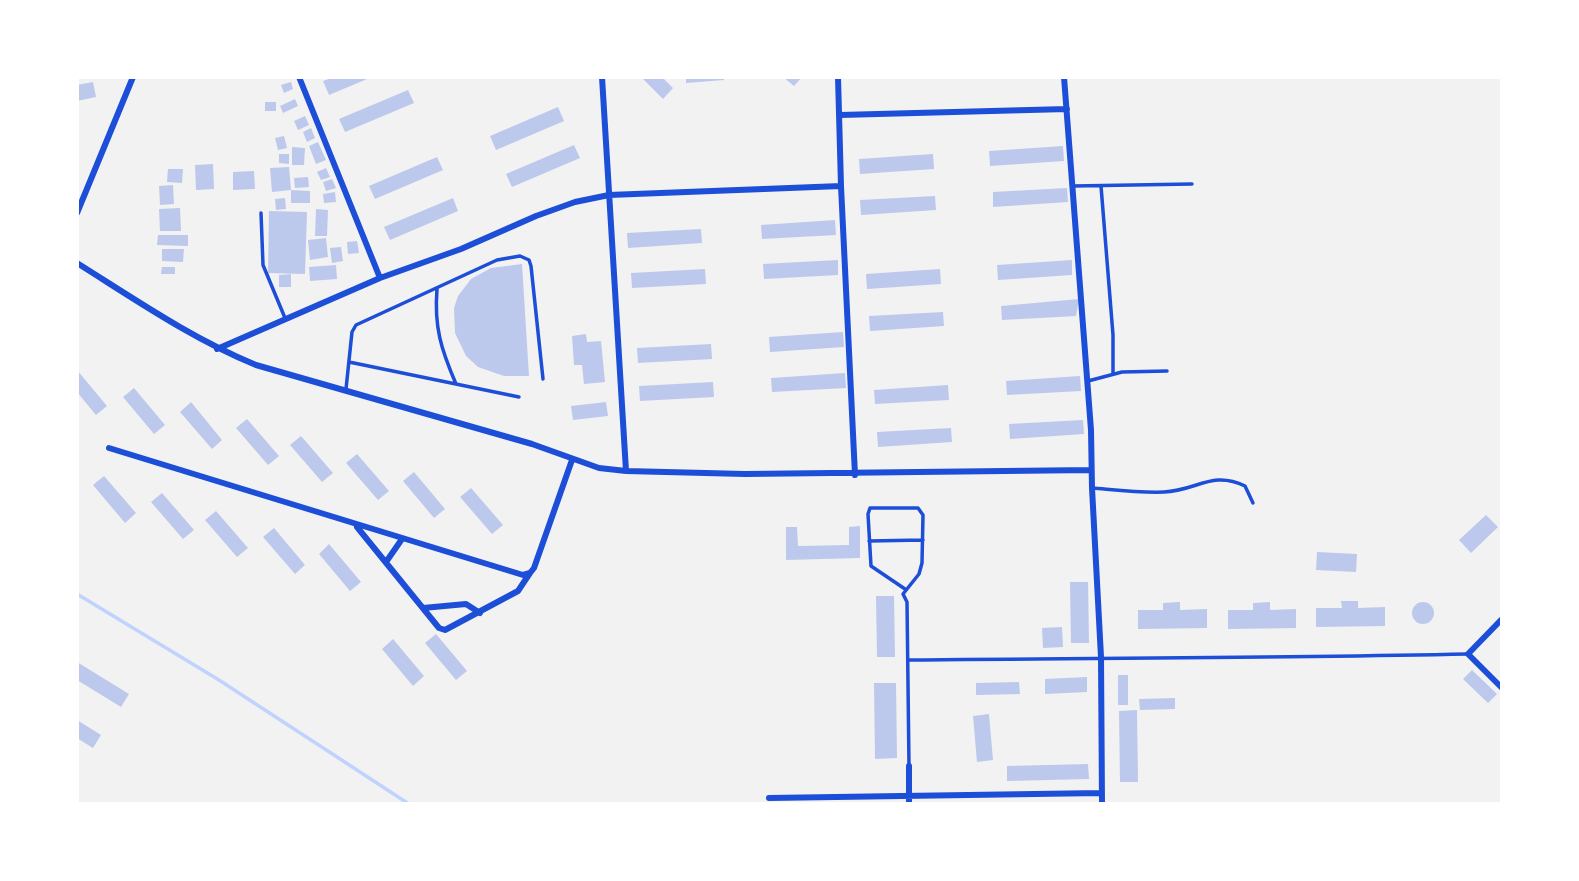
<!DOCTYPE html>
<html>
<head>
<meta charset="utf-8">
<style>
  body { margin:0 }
  #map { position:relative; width:1579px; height:881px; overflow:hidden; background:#f2f2f2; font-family:"Asap Condensed",sans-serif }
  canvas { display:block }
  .frame { position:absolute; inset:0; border:79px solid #fff; pointer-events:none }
</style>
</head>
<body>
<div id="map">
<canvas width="1579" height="881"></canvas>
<div class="frame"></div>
</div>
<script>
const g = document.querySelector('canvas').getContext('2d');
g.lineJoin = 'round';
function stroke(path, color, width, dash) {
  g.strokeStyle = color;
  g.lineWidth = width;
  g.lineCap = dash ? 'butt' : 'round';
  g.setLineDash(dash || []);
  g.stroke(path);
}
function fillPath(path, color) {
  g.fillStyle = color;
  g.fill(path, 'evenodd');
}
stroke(new Path2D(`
  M77,594L219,680L409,804`), '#bfd3fe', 3.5);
fillPath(new Path2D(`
  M334,77H372L329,95L323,81Z
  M641,77H662L673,88L663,99Z
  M686,77H724V80L686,83Z
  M783,77H802L794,86Z
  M93,82L96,97L77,101V85Z
  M291,82L293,89L284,93L281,85Z
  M408,90L414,103L345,132L339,119Z
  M295,99L298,106L283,113L280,106Z
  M265,102H276V111H265Z
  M558,107L564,121L496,150L490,136Z
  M305,116L309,125L298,130L294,121Z
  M311,128L315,138L307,142L303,132Z
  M284,136L287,148L278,150L275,138Z
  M318,142L326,160L316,164L309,146Z
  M574,145L580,158L512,187L506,174Z
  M1063,146L1064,161L990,166L989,151Z
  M292,147L305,148L304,165H292Z
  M279,154H289V164L279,163Z
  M933,154L934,169L860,174L859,159Z
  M437,157L443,170L375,199L369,186Z
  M213,164L214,189L196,190L195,165Z
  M289,167L291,190L272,192L270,168Z
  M326,168L330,177L321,180L317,172Z
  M168,169H183L182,183L167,182Z
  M254,171L255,189L233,190V172Z
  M308,177L309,187L295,188L294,178Z
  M332,179L336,188L326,191L323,182Z
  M173,185L174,204L160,205L159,186Z
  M1067,188L1068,202L993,207V192Z
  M291,190L310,191V203H291Z
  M335,192L336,202L324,203L323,194Z
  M935,196L936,210L861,215L860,200Z
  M285,198L286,209L276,210L275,199Z
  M453,198L458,211L390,240L384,227Z
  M180,208L181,231H160L159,209Z
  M316,209L328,210L327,236H315Z
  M269,211L307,212L305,274L268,273Z
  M835,220L836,235L762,239L761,225Z
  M701,229L702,243L628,248L627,233Z
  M158,235H188V246L157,245Z
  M326,238L328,257L310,260L308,240Z
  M357,241L359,253L348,254L347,242Z
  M341,247L343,261L332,263L330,248Z
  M162,249H184L183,262L162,261Z
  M838,260V275L764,279L763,264Z
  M1072,260V275L998,280L997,265Z
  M522,264L529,376H504L478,367L466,356L455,333L454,308L458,296L471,279L491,268Z
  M336,265L337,279L310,281L309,267Z
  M162,267H175V274H161Z
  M705,269L706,284L632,288L631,273Z
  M940,269L941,284L867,289L866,274Z
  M291,274V287H279V275Z
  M1079,299L1076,316L1002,320L1001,306Z
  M943,312L944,326L870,331L869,316Z
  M843,332L844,347L770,352L769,337Z
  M586,334L587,342L601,341L605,382L584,384L582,365H574L572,336Z
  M711,344L712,359L638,363L637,348Z
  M77,370L107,406L96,415L77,392Z
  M845,373L846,388L772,392L771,378Z
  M1080,376L1081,391L1007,395L1006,381Z
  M713,382L714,397L640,401L639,386Z
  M948,385L949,400L875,404L874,390Z
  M134,388L165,425L154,434L123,397Z
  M191,402L222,440L212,449L180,412Z
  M606,402L608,416L573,420L571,406Z
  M247,419L279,456L268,465L236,428Z
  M1083,420L1084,434L1010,439L1009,424Z
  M951,428L952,442L878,447L877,432Z
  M301,436L333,473L322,482L290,445Z
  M357,454L389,491L378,500L346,463Z
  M414,472L445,509L434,518L403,481Z
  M104,476L136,513L125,523L93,485Z
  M471,488L503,525L492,534L460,497Z
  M162,493L194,530L183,539L151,502Z
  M216,511L248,548L237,557L205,520Z
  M1486,515L1498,527L1471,553L1459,540Z
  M860,526V558L786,560V527H797L798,546L849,545V527Z
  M274,528L305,565L295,574L263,537Z
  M329,544L361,582L350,591L319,554Z
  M1317,552L1357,554L1356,572L1316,570Z
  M1070,582H1088L1089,643H1071Z
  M876,596H894L895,657H877Z
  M1341,601H1358V608L1385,607V626L1316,627V608H1342Z
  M1180,602V610L1207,609V628L1138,629V610H1163V603Z
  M1270,602V610L1296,609V628L1228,629V610H1253V603Z
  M1412 613a11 11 0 1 1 22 0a11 11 0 1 1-22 0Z
  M1062,627L1063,647L1043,648L1042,628Z
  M436,634L467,671L456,680L425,643Z
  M393,639L424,676L413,686L382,649Z
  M77,662L129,694L121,707L77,680Z
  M1472,670L1497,694L1488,703L1463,679Z
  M1118,675H1128V705H1118Z
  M1087,677V692L1045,694V679Z
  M1019,682L1020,694L976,695V683Z
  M874,683H896L897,758L875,759Z
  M1175,698V709L1140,710L1139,699Z
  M1137,710L1138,782H1120L1119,711Z
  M989,714L993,760L977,762L973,716Z
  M77,720L101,735L93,748L77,738Z
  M1088,764L1089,779L1007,781V766Z`), '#bdc9ec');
stroke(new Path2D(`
  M1073,186L1192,184
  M1101,186L1113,335V374
  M261,213L263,265L285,318
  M437,289C434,327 441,349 456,384
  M349,362L519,397
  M1088,381L1122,372L1167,371
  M346,389L352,332L356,325L497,260L520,256L529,260L531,266L543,379
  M1092,488C1116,490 1140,493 1164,492C1196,491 1212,470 1245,486L1253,503
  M869,541L923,540
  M905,589L871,566L868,514L870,508H918L923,515L922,563L919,574L903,594L907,602L909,766
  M908,660C1095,658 1281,658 1468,654`), '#1d4ed8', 3.5);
stroke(new Path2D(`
  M299,77L380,278
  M602,77L626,471
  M838,77L841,186L855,475
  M1064,77L1091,430L1092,488L1101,657L1102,804
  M840,115L1067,109
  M77,213L133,77
  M77,263C136,300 191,338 256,365L532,444L599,468L626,471L745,474L1091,470
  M217,349L380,278L461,249L536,216L575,202L609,195L841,186
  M109,448L523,575L530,573L534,568L572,460
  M357,527L439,628L445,630L518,591L530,573
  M386,562L402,539
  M423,608L466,604L480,613
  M1502,619L1468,654L1502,688
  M769,798L1101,793
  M909,804V766`), '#1d4ed8', 6);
</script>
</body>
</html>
